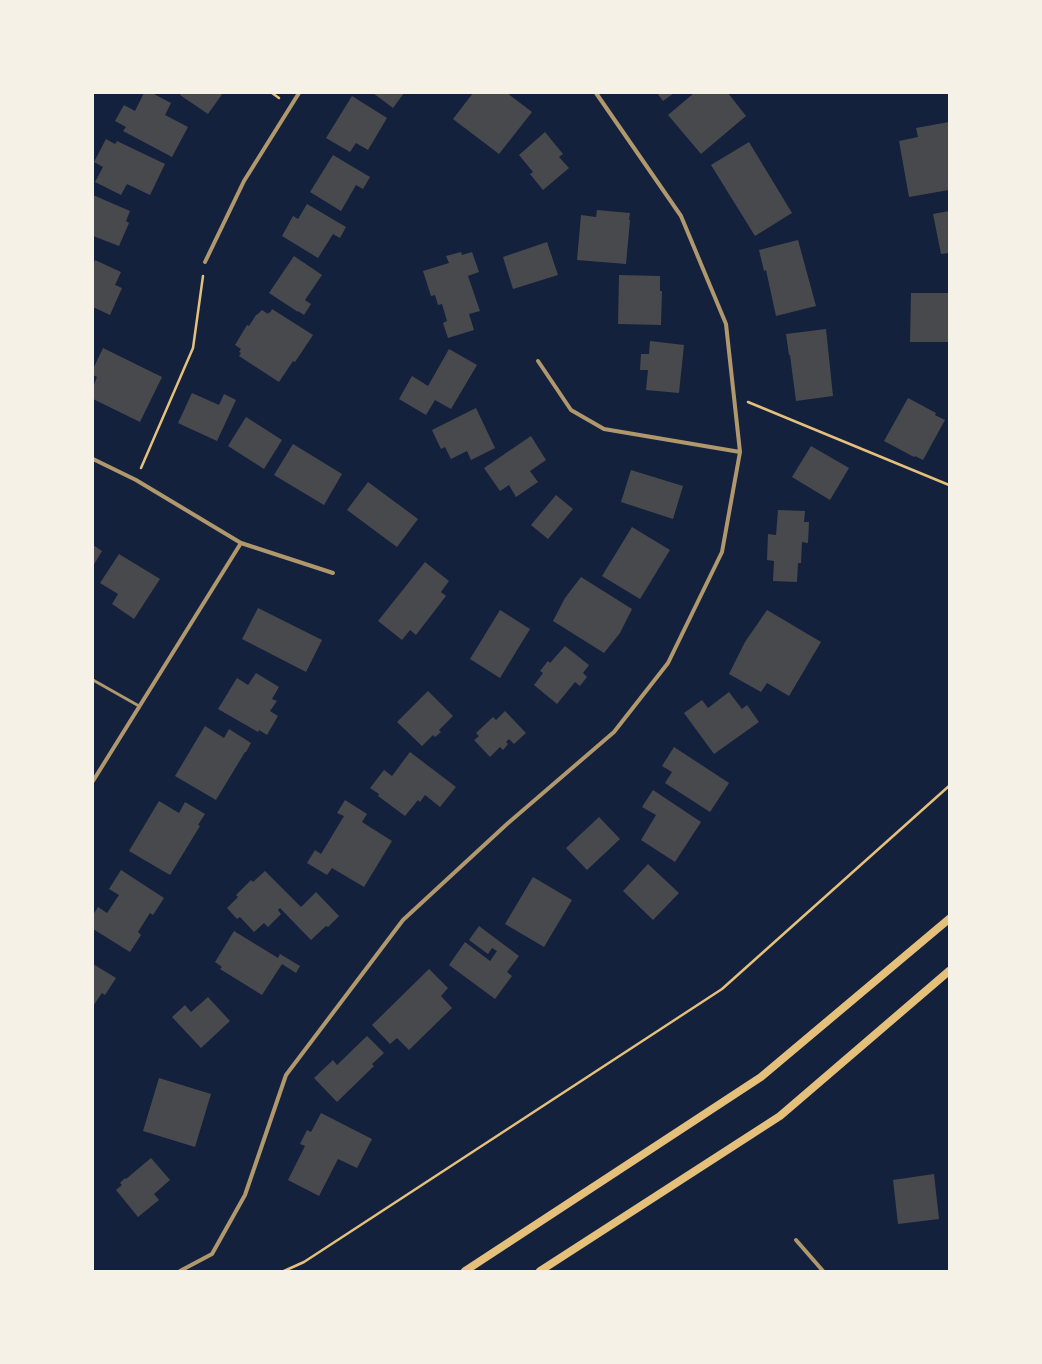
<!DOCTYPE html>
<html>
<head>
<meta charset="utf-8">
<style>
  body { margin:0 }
  #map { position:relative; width:1042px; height:1364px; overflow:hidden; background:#14213d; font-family:Literata,serif }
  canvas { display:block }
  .frame { position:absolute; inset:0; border:94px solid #f6f1e7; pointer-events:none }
</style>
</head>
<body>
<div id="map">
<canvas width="1042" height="1364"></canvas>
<div class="frame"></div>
</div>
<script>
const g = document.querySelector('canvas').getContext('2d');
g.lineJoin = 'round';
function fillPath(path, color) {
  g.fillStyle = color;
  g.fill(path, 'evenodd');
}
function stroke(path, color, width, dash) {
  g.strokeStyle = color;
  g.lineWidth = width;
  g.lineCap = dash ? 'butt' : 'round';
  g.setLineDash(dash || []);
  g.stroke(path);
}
fillPath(new Path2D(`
  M144,93H152L171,103L165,115L188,127L172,157L123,131L126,127L115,121L124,105L135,111Z
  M181,93H223L208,114L180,95Z
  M373,93H404L393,108Z
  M473,93H507L532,112L499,154L453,119Z
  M657,93H674L663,101Z
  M694,93H728L746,116L701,154L668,115Z
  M352,96L387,118L368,150L356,143L350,152L326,138Z
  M949,122V190L909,197L899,141L918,137L916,128Z
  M545,132L563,154L559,157L569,168L543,190L530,174L533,172L519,155Z
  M106,139L115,144L117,141L165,164L150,195L127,184L121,195L95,182L103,167L94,162Z
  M749,142L792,213L755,236L711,165Z
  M333,155L370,177L363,189L356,185L341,211L310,192Z
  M93,195L130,211L126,221L129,223L119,246L93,236Z
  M307,204L346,227L340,238L333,234L318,258L282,236L293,216L298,219Z
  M597,210L630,213L629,220H630L626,264L577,260L581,215L596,217Z
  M949,211V253L941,254L933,214Z
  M798,240L816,306L776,316L766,270L764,271L759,250Z
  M547,242L558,275L513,289L503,257Z
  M461,252L462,255L472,252L479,272L468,276L480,311L469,314L474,330L448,338L443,323L447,321L442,304L438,305L435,295L431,296L423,271L449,263L446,256Z
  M294,256L322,275L305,300L311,304L304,315L298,311V312L269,293Z
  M95,260L121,272L115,285L122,288L110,315L93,307V265Z
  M619,275L660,276V291H662L661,325L618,324Z
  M911,293H949V342H910Z
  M272,309L313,335L295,362L293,361L279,382L239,356L241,353L239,352L241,349L235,345L247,325L249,326L256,315L258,314L262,310L268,314L269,312L270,313Z
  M826,329L833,396L796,401L790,355H789L786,334Z
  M650,341L684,345L679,393L646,390L648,370H640L641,354H649Z
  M103,348L162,377L140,422L93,399V387L97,377L93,375V369Z
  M449,349L477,365L451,409L435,400L426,415L399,399L412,376L428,386Z
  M192,393L219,405L224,394L236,400L217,441L178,423Z
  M908,398L936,413L935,415L945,420L923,460L915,456L914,457L884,441Z
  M476,408L495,448L471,460L467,451L451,459L445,447L441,449L432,430Z
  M246,417L282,440L264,469L228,446Z
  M531,436L546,460L530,471L538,482L516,497L509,485L500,491L484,468Z
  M293,444L342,474L324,505L274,475Z
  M811,446L849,468L830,500L792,477Z
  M631,470L683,486L673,519L621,502Z
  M368,482L418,519L397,547L347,510Z
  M556,495L573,509L548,539L531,525Z
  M778,510L805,511L804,522H809L808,543L802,542L801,563H798L797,582L773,581L774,561L767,560L768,534L776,535Z
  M632,527L670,550L640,599L602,576Z
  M93,545L102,551L93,566Z
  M119,554L160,579L134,619L112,604L118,594L100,583Z
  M425,562L449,581L441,592L446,596L416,635L410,630L402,640L378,621Z
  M581,577L632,609L620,633L604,653L553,621L565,598Z
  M258,608L322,640L306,672L242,639Z
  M500,610L530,629L500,678L470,659Z
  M767,610L821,642L789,696L767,683L761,692L729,674L745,642Z
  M565,646L589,665L583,673L587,677L580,686L575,682L557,704L534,685L543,673L540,671L548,661L550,663Z
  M256,673L279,687L272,699L277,701L270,711L278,716L267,735L259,730L258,732L218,709L237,678L248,685Z
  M428,691L453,716L439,730L441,732L435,737L433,735L422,746L397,722Z
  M729,692L742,709L747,705L759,722L714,754L684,713L702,700L708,708Z
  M505,711L526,733L514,744L509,739L506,742L508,744L503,750L500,747L490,757L474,740L479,736L476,733L493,717L496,720Z
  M205,726L224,738L229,729L251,743L246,752H245L216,800L175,776Z
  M674,747L729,783L710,812L665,783L672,772L662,766Z
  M410,752L456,787L440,807L425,795L420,802L418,800L405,816L378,796L379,794L370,788L384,770L392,776Z
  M653,790L701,822L675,862L641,840L656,815L642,807Z
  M345,800L367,814L362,822L392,841L364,887L332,868L327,875L307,863L315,850L321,854L344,816L337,813Z
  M159,801L179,813L185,802L205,814L198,825L200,826L170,875L129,851Z
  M599,817L620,839L587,870L566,848Z
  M648,864L679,893L653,920L623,891Z
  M121,870L164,898L153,915L150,913L138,932L141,935L130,952L93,929V915L98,907L107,913L119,895L109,889Z
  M265,871L301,907L316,892L339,916L328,927L326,926L311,940L280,908L278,910L281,914L268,927L264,923L254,932L240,917L237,919L227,908L238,897L236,895L251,880L253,882Z
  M533,877L572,900L544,947L505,924Z
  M479,926L519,956L507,972L512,976L495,999L449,965L465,942L490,961L497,951L492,948L488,954L469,940Z
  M234,931L278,958L280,954L300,966L296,973L282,964L262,995L220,969L222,967L215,962Z
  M93,964L116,978L105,995L102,993L93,1006Z
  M429,969L448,988L441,996L452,1008L409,1050L397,1038L390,1044L372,1025Z
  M208,997L230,1021L201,1048L172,1017L185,1005L191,1012Z
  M367,1036L384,1053L372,1064L374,1066L337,1102L314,1078L333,1060L337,1065Z
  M159,1078L211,1094L195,1147L143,1131Z
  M321,1113L372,1139L357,1168L338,1159L319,1196L288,1180L305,1146L300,1144L307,1130L311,1132Z
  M151,1158L170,1180L154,1194L159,1200L138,1217L116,1190L122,1185L120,1183L125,1178L126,1179Z
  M934,1174L939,1219L898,1224L893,1180Z`), '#48494c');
stroke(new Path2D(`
  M272,93L279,98
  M748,402L949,485
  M141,468L193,348L203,276
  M284,1271L304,1262L722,989L949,786`), '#e5c07b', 2.5);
stroke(new Path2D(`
  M93,680L139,706`), '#b1986c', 3);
stroke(new Path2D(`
  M205,262L244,181L299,93
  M538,361L571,410L604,429L740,452
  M93,459L136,480L241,543L333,573
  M93,781L241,543
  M796,1240L823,1271
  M180,1271L212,1254L245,1195L286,1075L403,920L507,824L614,732L668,663L722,552L740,452L726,324L681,216L596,93`), '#b1986c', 4);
stroke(new Path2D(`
  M465,1271L761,1077L949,919
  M540,1271L780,1116L949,971`), '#e5c07b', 8);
</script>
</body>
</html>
